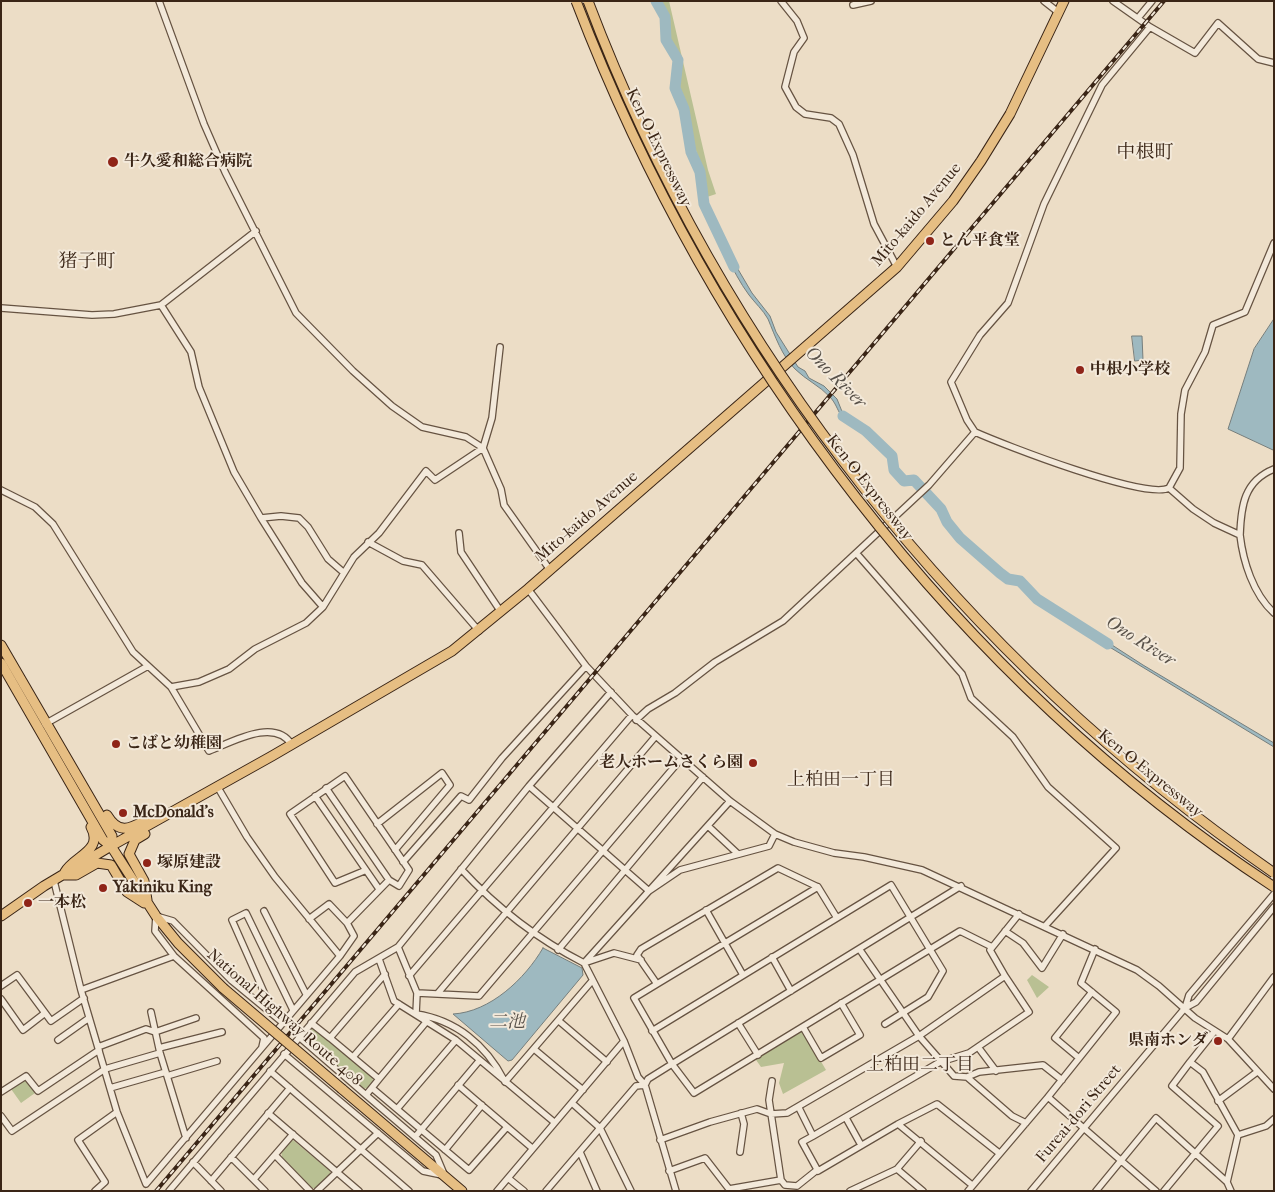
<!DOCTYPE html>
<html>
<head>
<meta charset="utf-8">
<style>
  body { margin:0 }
  #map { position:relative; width:1275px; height:1192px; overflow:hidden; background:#ecddc6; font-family:"IM FELL French Canon",serif }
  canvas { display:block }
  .frame { position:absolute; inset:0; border:2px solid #3a2516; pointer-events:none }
</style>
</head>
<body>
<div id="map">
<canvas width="1275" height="1192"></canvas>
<div class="frame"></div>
</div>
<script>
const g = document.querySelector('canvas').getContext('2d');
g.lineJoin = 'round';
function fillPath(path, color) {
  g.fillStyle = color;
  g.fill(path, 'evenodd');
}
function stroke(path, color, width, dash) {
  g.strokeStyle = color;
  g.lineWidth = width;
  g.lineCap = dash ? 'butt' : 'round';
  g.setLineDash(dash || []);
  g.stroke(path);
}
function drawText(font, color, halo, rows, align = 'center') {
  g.font = font + ' "IM FELL French Canon","Noto Serif JP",serif';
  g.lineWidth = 4;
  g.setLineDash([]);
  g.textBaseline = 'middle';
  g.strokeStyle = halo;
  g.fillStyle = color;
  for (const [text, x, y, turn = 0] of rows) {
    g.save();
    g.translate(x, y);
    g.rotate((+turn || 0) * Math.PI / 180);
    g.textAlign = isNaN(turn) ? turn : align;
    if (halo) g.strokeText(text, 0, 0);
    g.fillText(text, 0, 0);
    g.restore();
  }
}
fillPath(new Path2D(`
  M659,1H669L708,170L716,194L707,197L703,170L693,142L687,110L676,89L680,63L671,47L666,16L660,9Z
  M1032,975L1049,987L1037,998L1027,980Z
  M311,1029H316L372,1075L373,1081L367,1088L363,1089L306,1042L305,1037Z
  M798,1031H803L826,1070L783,1094L779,1083L784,1063L761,1067L754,1057Z
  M25,1079L35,1093L21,1103L11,1089Z
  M293,1140L330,1171L331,1175L316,1188H312L282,1157L281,1150Z`), '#b9c093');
const water = new Path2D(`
  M729,254L752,293L770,316L776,332L798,367L805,371L809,378L824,386L837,399L843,414L856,422L854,425C837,418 840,408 830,397C820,386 806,380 795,369C782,356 775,336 768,319C763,310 755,303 749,295C740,283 733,269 726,255Z
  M1274,319V448L1273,450L1228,429L1254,349Z
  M1132,336H1142L1143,360L1135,361Z
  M1095,634L1143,665L1274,743V747L1093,637Z
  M543,948L582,968L583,975L512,1060L508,1061L453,1014C490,1012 525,979 543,948Z`);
fillPath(water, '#9eb9c0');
stroke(water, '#767e7c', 1);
stroke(new Path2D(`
  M656,1L665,17L666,40L678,60L675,88L684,109L691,152L700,172L704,204L734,267
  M843,416L866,431L892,456L894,470L904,481L914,480L941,509L947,522L960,538L1000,573L1008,579L1020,581L1037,599L1108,644`), '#9eb9c0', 11);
const minor = new Path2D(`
  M159,1L204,124L225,172L296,313L353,371L392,406L422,427L466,437L483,448L501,489L504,505L550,570
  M781,1L797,21L804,38L794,52L785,87L796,107L805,114L831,118L839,124L853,155L874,224L897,267
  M1044,1L1058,12
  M1113,1L1150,27L1195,53L1218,23L1258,59L1274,63
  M853,5L871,1
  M1138,18L1152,1
  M1150,27L1102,85L1044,204L1008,303L980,335L951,382L967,420L975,432C1004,445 1146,500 1169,488L1193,509L1214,523L1240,535C1243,561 1253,594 1274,613
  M161,305L191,352L199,387L234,472L261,518L281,516L299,518L308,527L328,559L343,572
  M1,308L92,315L114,314L161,305L256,231
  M1169,488L1180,468L1181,414L1185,390L1205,352L1213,325L1245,312L1274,243
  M1,490L35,507L53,524L133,652L171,687L209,751C232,742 275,717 292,745
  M261,518L302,583L323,607
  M459,533L461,552L501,612
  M1240,535C1241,506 1244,481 1274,469
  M368,542L403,561L422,565L479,631
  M857,554L962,674L971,698L1013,737L1048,787L1116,848L1045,926
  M528,589L586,666L632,715L730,801L775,834L794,842L834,853L864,857L922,870L1137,970L1159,986L1195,1018L1228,1039L1274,1089
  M171,687L199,682L229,669L255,649L306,623L323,607L354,557L379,533L426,471L435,480L483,448L492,418L500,347
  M636,720L648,709L675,693L715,662L783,621L929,485L975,432
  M45,724L148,666
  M217,786L247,837L275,877L340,956
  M529,786L649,891L680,870L769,846L775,834
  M326,788L389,880
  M315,796L379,889
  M377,824L442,773L450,785L395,850
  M708,826L738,854
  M403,862L461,796L469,800L502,758L586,666
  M461,869C497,908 537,939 584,963L614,953L641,960
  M54,881L81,990L117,1112L146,1184L340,956L354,936L347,923L389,880L399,886L409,870L345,776L290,814L335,883L364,871
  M706,910L743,975
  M264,911L306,994
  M837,918L818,887L778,868L641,949L637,955L657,984L634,998L672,1064L694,1093L960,931L992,947
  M309,919L329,904L347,923
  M1005,931L1023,943L1042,968L1063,934
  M398,947L417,993L479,996L681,759
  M558,950L703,777
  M860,950L919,1036L954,1076L967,1077L1012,1116L1026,1123
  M772,957L791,991
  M379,959L394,1001L456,1040L554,1122
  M385,974L330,1038L379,1079L366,1095L436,1155L444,1174
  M409,976L632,715
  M657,984L818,887
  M1,986L17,975L51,1021L84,998
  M81,990L174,956
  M417,993L416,1014C456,1020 486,1045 504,1080
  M438,993L655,737
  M1,999L23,1030L45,1013
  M1185,1008L1196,1002L1274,907
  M271,1012L267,999L232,920L246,913L293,1010
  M559,1021L607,1062
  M311,1023L330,1038
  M738,1023L758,1055
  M803,1027L821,1058L860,1035L841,1003
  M652,1031L891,885L943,971L928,997L885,1024
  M1214,1032L1190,1062L1203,1072L1238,1135L1227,1182
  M299,1037L366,1095
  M1228,1039L1274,977
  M58,1040L89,1018
  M98,1047L146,1029L155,1032L196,1018
  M262,1047L264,1038L174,956L155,931L156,916L173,921L232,981L283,1023
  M978,1047L996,1071
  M159,1048L222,1032
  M534,1049L583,1090
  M160,1053L186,1138
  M284,1054L423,1171L442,1175
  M353,1057L399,1004
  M1079,1058L1055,1038L1092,992
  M270,1071L409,1191
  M167,1076L217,1061
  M967,1077L979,1072L1043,1065L1062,1080
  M379,1079L427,1021
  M772,1081L769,1100L781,1180L785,1185L797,1186L817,1170
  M505,1082L592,981
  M458,1085L532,1148
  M110,1088L166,1072
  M372,1088L469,1170L507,1127
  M1,1092L26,1076L38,1091L99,1050
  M1048,1097L1156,1191
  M1218,1101L1257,1072
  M572,1103L600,1128L631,1191
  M799,1108L813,1136L802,1142L818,1171L898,1124L972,1185
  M397,1109L456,1040
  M268,1113L359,1191
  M1,1116L12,1131L105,1069L160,1053L151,1012
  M846,1118L861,1145
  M898,1124L937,1104L999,1153
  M1238,1135L1266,1126L1274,1119
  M813,1136L940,1062L969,1053L1029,1012L1005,976
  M415,1137L479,1061
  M660,1140L710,1122L757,1109L771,1114L787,1113L919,1036L1005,976L990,950L1019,914
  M445,1150L482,1105
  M580,1152L597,1191
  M740,1152L744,1124L741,1113
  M275,1155L310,1191
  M231,1157L265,1191
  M193,1162L221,1191
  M897,1169L923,1191
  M669,1171L705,1158L729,1189L781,1180
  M508,1178L524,1191
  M254,1179L293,1134
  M211,1181L290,1088
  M95,1191L105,1182L78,1140L117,1112
  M169,1191L355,972L398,947L529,786L611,692
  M317,1191L378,1133
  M497,1191L624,1041
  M546,1191L636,1086L645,1085L648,1079L672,1064L961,886
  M676,1191L645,1085L638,1077L624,1041L584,963L730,801
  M850,1191L897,1169L921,1141
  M968,1191L1048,1097L1116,1012L1081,983L1095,949
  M1031,1191L1185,1008L1189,995L1274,894
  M1096,1191L1156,1118L1227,1182L1231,1191
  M1164,1191L1218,1126L1172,1086L1190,1062`);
const highway = new Path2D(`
  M1,645L112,836L111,846
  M1,663L103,840L111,846L156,916L178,943L223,988
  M107,815C121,838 133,826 152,817
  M145,834L135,840L129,854L144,881L147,900
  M65,872C74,856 104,851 91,827
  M63,875H76L97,863L111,865L127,892L144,903
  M1,916L44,886L111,846L272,756L452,651L528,589L897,267L953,201L981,161L1010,114L1064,1
  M342,1089L462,1191`);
stroke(minor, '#665342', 8);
stroke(highway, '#3a2516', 11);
stroke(minor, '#f3e9da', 5.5);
stroke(highway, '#e6be83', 9);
const rail = new Path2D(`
  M156,1191L1164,1`);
stroke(rail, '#3a2516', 4);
stroke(rail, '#f3e9da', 2, [5.5]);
const highwayBridge = new Path2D(`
  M576,1C711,354 956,678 1274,887
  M588,1C722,355 963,658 1274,873
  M223,988L342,1089`);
stroke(highwayBridge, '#3a2516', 11, []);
stroke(highwayBridge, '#e6be83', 9);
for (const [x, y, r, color] of [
  [113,162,6,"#8f2418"],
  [930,241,5,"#8f2418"],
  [1080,370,5,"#8f2418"],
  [116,744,5,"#8f2418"],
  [753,763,5,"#8f2418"],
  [123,813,5,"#8f2418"],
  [147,863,5,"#8f2418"],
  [103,888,5,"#8f2418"],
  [28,903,5,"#8f2418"],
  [1218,1041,5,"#8f2418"]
]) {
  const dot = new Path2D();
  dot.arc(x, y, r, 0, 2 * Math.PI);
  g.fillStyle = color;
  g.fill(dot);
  stroke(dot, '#f3e9da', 2);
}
drawText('16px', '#3a2516', '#f3e9da', [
  ["Ken-O Expressway",658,148,64],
  ["Mito-kaido Avenue",917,215,-50],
  ["Ken-O Expressway",869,488,52],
  ["Mito-kaido Avenue",587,517,-41],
  ["Ken-O Expressway",1150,774,39],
  ["National Highway Route 408",284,1018,41],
  ["Fureai-dori Street",1079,1114,-50]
]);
drawText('bold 16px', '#3a2516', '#f3e9da', [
  ["牛久愛和総合病院",124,162],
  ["とん平食堂",940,241],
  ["中根小学校",1090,370],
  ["こばと幼稚園",126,744],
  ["老人ホームさくら園",743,763,"right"],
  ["McDonald's",133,813],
  ["塚原建設",157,863],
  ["Yakiniku King",113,888],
  ["一本松",38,903],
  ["県南ホンダ",1208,1041,"right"]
], 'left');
drawText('italic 18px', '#585149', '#f3e9da', [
  ["Ono River",835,378,45],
  ["Ono River",1140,642,32],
  ["二池",507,1023]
]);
drawText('18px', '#3a2516', '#f3e9da', [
  ["上柏田一丁目",841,781],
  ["上柏田二丁目",920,1066]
]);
drawText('19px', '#3a2516', '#f3e9da', [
  ["中根町",1145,153],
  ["猪子町",87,262]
]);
</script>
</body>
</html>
